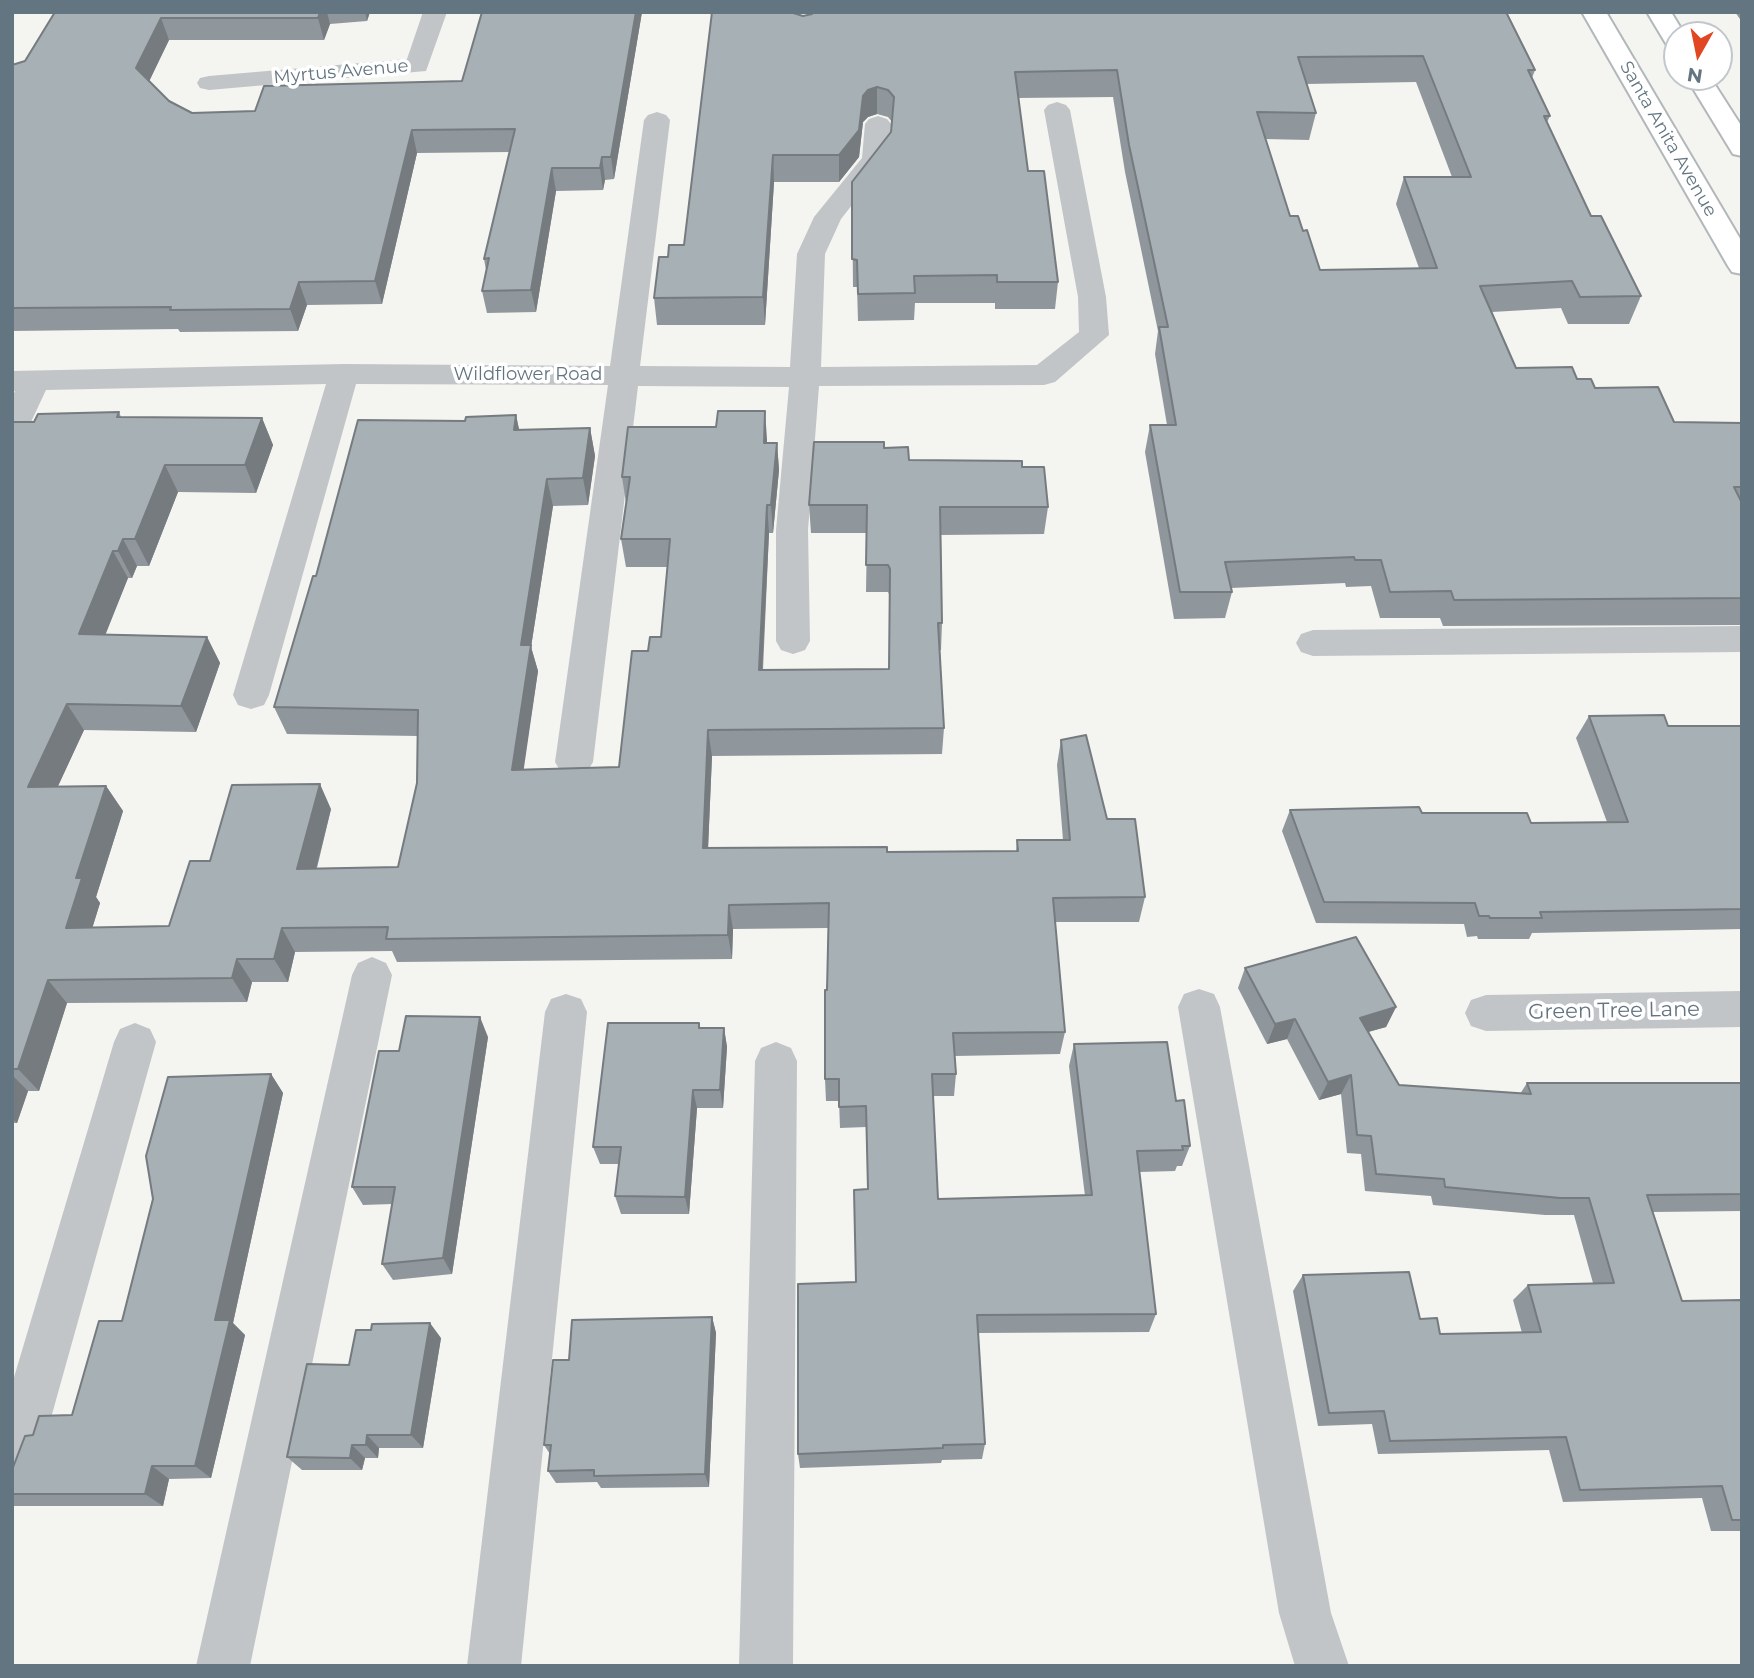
<!DOCTYPE html>
<html>
<head>
<meta charset="utf-8">
<style>
  body { margin:0 }
  #map { position:relative; width:1754px; height:1678px; overflow:hidden; background:#f4f4f0; font-family:Montserrat,sans-serif }
  canvas { display:block }
  .frame { position:absolute; inset:0; border:14px solid #637581; pointer-events:none }
  .north { position:absolute; left:1663px; top:21px; width:70px; height:70px; box-sizing:border-box; background:#fff; border:2px solid #c1c8cd; border-radius:50%; rotate:189deg; font-size:19px; font-weight:700; line-height:28px; text-align:center; color:#637581 }
  .north::after { content:''; display:block; margin:auto; width:24px; height:32px; background:#e14723; clip-path:polygon(50% 0,100% 100%,50% 72%,0 100%) }
</style>
</head>
<body>
<div id="map">
<canvas width="1754" height="1678"></canvas>
<div class="frame"></div>
<div class="north">N</div>
</div>
<script>
const g = document.querySelector('canvas').getContext('2d');
g.lineJoin = 'round';
function stroke(path, color, width, dash) {
  g.strokeStyle = color;
  g.lineWidth = width;
  g.lineCap = dash ? 'butt' : 'round';
  g.setLineDash(dash || []);
  g.stroke(path);
}
function fillPath(path, color) {
  g.fillStyle = color;
  g.fill(path, 'evenodd');
}
function drawText(font, color, halo, rows, align = 'center') {
  g.font = font + ' Montserrat,sans-serif';
  g.lineWidth = 7;
  g.setLineDash([]);
  g.textBaseline = 'middle';
  g.strokeStyle = halo;
  g.fillStyle = color;
  for (const [text, x, y, turn = 0] of rows) {
    g.save();
    g.translate(x, y);
    g.rotate((+turn || 0) * Math.PI / 180);
    g.textAlign = isNaN(turn) ? turn : align;
    if (halo) g.strokeText(text, 0, 0);
    g.fillText(text, 0, 0);
    g.restore();
  }
}
const major = new Path2D(`
  M1582,12H1606L1742,242V274L1732,272L1728,266Z
  M1647,12H1671L1685,35H1677V49L1668,47Z
  M1686,77H1710L1742,127V156L1733,154Z`);
stroke(major, '#b2b7ba', 4);
fillPath(new Path2D(`
  M423,12H447L426,71L209,90L200,88L197,83L200,78L209,76L407,59Z
  M1057,102L1066,105L1070,110L1106,297L1109,335L1055,382L1044,385L819,386L808,530L810,641L805,650L793,654L781,650L776,641V530L789,387L638,386L593,762L587,772L574,776L561,772L555,762L608,385L356,384L269,695L264,705L251,709L238,705L233,695L326,384L46,390L23,439L12,442V398L15,391H12V371L344,364L610,366L644,120L648,115L657,112L666,115L670,120L640,366L790,367L797,254L814,217L862,158L865,124L869,119L878,116L887,119L891,124L888,159L841,219L825,254L821,367L1037,365L1079,332L1078,297L1044,110L1048,105Z
  M1742,626V652L1313,656L1301,652L1296,643L1301,634L1313,630Z
  M372,957L386,963L392,975L250,1666H196L352,975L358,963Z
  M1199,989L1214,994L1220,1007L1331,1613L1349,1666H1295L1279,1613L1178,1007L1184,994Z
  M1742,991V1027L1486,1031L1471,1026L1465,1013L1471,1000L1486,995Z
  M566,994L581,999L587,1012L521,1666H467L545,1012L551,999Z
  M135,1023L150,1029L156,1042L37,1468L30,1486L12,1493V1384L114,1042L120,1029Z
  M776,1042L791,1048L797,1061L793,1666H739L755,1061L761,1048Z`), '#c1c5c8');
fillPath(major, '#fff');
fillPath(new Path2D(`
  M55,12H370L367,21L330,24L324,40H169L149,81L169,101L192,113L255,111L462,81L642,12L614,179L605,180L603,190L556,191L536,312L487,313L482,291L486,270L484,259L510,152L417,153L382,304L307,305L298,331L180,332L178,329L12,331V65L25,61Z
  M1506,12L1535,70L1532,78L1550,116L1547,122L1591,216L1641,296L1629,324H1568L1561,308L1492,312L1516,368L1577,379L1595,388L1674,422L1742,423V625L1443,626L1440,618H1380L1371,586L1346,587L1345,583L1231,588L1232,592L1225,618L1174,619L1145,452L1150,425H1167L1155,354L1158,331L1125,172L1113,97L1018,98L1028,171L1058,282L1055,309H995V303H915L914,320L858,321L857,287H853L852,182L891,132L892,122L888,117L877,114L868,117L863,122L859,157L839,182H774L765,325H657L654,298L668,257L684,245L791,13L803,16ZM1416,82L1452,177H1404L1396,204L1419,268L1320,270L1303,231L1290,216L1265,139L1309,140L1316,113L1306,84Z
  M1735,12H1742V22Z
  M119,412L121,417L262,418L273,445L256,493L178,492L149,566H137L132,578H128L105,634L207,637L220,663L196,732L84,730L58,786H106L123,811L96,897L100,903L92,928L169,926L210,861L331,809L317,868L398,867L417,783L418,736L287,734L274,707L316,576L465,421L516,415L519,430L590,428L595,456L588,505L553,506L531,647L538,671L523,769L619,767L648,651L661,637L667,567H626L621,539L626,503L622,477L767,439V443H777L779,470L773,533H769L763,670L889,669L890,596L888,592H866L867,533H811L809,505L884,448L909,460L1022,467L1048,507L1044,534L941,535L942,623L941,650H940L944,728L942,754L712,756L708,848L887,852H1016L1017,840H1063L1057,765L1061,740L1107,819L1145,897L1139,922H1055L1065,1032L1060,1054L955,1056L956,1074L954,1096H933L938,1199L1085,1196L1069,1066L1074,1044L1176,1101L1190,1146L1182,1166H1177L1175,1171L1139,1172L1156,1314L1149,1332L978,1333L985,1444L982,1459L942,1460L941,1463L800,1468L798,1454L856,1282L868,1189L866,1127L840,1128L839,1101H826L825,1079L828,928L733,929L732,959L397,962L392,951L295,952L288,982H252L247,1002L67,1003L39,1091H28L17,1123H12V422H34Z
  M1589,716L1668,726H1742V929L1532,933L1529,939H1478L1477,936L1467,937L1464,924L1316,923L1282,831L1290,810L1422,813L1531,823L1607,822L1576,738Z
  M1245,968L1396,1007L1386,1027L1368,1032L1399,1085L1520,1094L1527,1083H1742V1211L1653,1212L1682,1301L1742,1300V1531H1711L1702,1498L1563,1502L1549,1450L1378,1454L1372,1424L1318,1426L1293,1291L1303,1275L1420,1319L1440,1334L1522,1333L1513,1300L1528,1285L1593,1283L1574,1215H1545L1433,1205L1431,1196L1365,1191L1361,1154L1347,1153L1341,1094L1319,1100L1287,1039L1267,1044L1238,988Z
  M700,1028H724L727,1047L723,1108H697L689,1214H621L615,1196L619,1164H600L593,1147Z
  M488,1037L452,1274L393,1280L382,1264L392,1204L363,1205L352,1187L399,1051Z
  M271,1074L283,1093L233,1323L245,1335L211,1478L169,1479L163,1506H12V1470L33,1435L72,1415L122,1321Z
  M712,1317L716,1333L709,1487L601,1488L597,1482L556,1483L548,1471L550,1454L544,1445L569,1360Z
  M441,1338L423,1448H379L378,1458H365L362,1470H302L287,1457L349,1365Z`), '#90979c');
fillPath(new Path2D(`
  M320,12H327L330,24L324,40L318,18Z
  M365,12H370L367,21Z
  M636,12H642L614,179L611,157Z
  M161,18L169,40L145,90L136,68Z
  M877,87V114L868,117L863,122L859,157L839,182V155L863,96L868,90Z
  M412,130L417,153L382,304L375,281Z
  M773,155L774,182L765,325L763,297Z
  M602,157L605,180L603,190L600,168Z
  M552,168L556,191L536,312L531,290Z
  M299,282L307,305L298,331L290,309Z
  M765,411L767,439L766,470L764,443Z
  M516,415L522,443L514,430Z
  M262,418L273,445L256,493L245,465Z
  M590,428L595,456L588,505L583,478Z
  M777,443L779,470L773,533L771,505Z
  M165,465L178,492L149,566L135,539Z
  M547,479L553,506L531,647L538,671L520,795L512,770L521,645Z
  M767,505L769,533L761,696L759,670Z
  M123,539L137,566L132,578L118,551Z
  M113,551L128,578L95,661L79,634Z
  M207,637L220,663L196,732L181,706Z
  M67,704L84,730L46,812L28,787Z
  M708,730L712,756L707,873L703,848Z
  M320,784L331,809L310,893L297,869Z
  M106,786L123,811L96,897L100,903L85,952L66,928L76,878Z
  M729,905L733,929L732,959L728,935Z
  M282,928L295,952L288,982L274,959Z
  M237,959L252,982L247,1002L232,978Z
  M48,980L67,1003L39,1091L18,1069Z
  M1396,1007L1386,1027L1350,1037L1360,1018Z
  M480,1017L488,1037L452,1274L443,1258Z
  M1295,1019L1287,1039L1267,1044L1275,1024Z
  M724,1028L727,1047L723,1108L720,1090Z
  M271,1074L283,1093L233,1323L245,1335L211,1478L195,1466L215,1320Z
  M12,1075L28,1091L17,1123L12,1118Z
  M1351,1075L1341,1094L1319,1100L1328,1082Z
  M693,1090L697,1108L689,1214L685,1197Z
  M712,1317L716,1333L709,1487L705,1474Z
  M430,1323L441,1338L423,1448L411,1435Z
  M367,1435L379,1448L378,1458L366,1445Z
  M352,1445L365,1458L362,1470L350,1458Z
  M152,1466L169,1479L163,1506L145,1494Z`), '#757b7f');
const building = new Path2D(`
  M55,12H320L318,18H161L136,68L169,101L192,113L255,111L264,86L462,81L482,12H636L611,157H602L600,168H552L531,290L482,291L489,258L484,259L515,129L412,130L375,281L299,282L290,309L170,310L171,307L12,308V65L25,61Z
  M712,12H790L803,16L812,14L813,12H1506L1535,70H1528L1550,116H1544L1591,216H1601L1641,296L1580,297L1572,281L1480,286L1516,368L1572,367L1577,379H1591L1595,388L1658,387L1674,422L1742,423V487H1734L1742,503V598L1454,600L1451,591L1390,592L1381,560H1355L1354,557L1225,562L1232,592H1180L1150,425H1176L1159,327H1168L1129,145L1117,70L1015,72L1028,171H1044L1058,282H997V275L914,276L915,293L858,294L857,260L852,259V182L891,132L894,97L888,90L877,87L868,90L863,96L859,130L839,155H773L763,297L654,298L659,257H668L669,245H684ZM1423,56L1471,177H1404L1437,268L1320,270L1307,230L1303,231L1298,216H1290L1257,112L1316,113L1298,57Z
  M718,411H765L764,443H777L771,505H767L759,670L889,669L890,569L888,565H866L867,505H809L814,442H884V448L908,447L909,460L1022,461V467H1044L1048,507H940L942,623H938L944,728L708,730L703,848L887,847V852L1018,851L1017,840H1070L1061,740L1086,735L1107,819H1135L1145,897L1053,898L1065,1032L953,1033L956,1074H932L938,1199L1092,1195L1074,1044L1167,1042L1176,1101L1184,1100L1190,1146H1182L1183,1150L1137,1151L1156,1314L977,1315L985,1444L943,1445V1448L798,1454V1284L856,1282L854,1190L868,1189L866,1106L839,1107V1079H825V990H827L829,903L729,905L728,935L386,939L388,927L282,928L274,959H237L232,978L48,980L18,1069H12V422H34L38,414L119,412L117,417L262,418L245,465H165L135,539H123L118,551H113L79,634L207,637L181,706L67,704L28,787L106,786L76,878H82L66,928L169,926L190,861H210L232,785L320,784L297,869L398,867L417,783L418,710L274,707L313,576H316L358,420L465,421L466,417L516,415L514,430L590,428L583,478L547,479L521,645H531L512,770L619,767L632,651H648L650,637H661L670,539H621L630,477H622L628,427H716Z
  M1664,715L1668,726H1742V909L1540,912L1542,918H1490L1489,916H1479L1475,903L1324,902L1290,810L1419,807L1422,813H1527L1531,823L1628,822L1589,716Z
  M1356,937L1396,1007L1360,1018L1399,1085L1531,1094L1527,1083H1742V1194L1647,1195L1682,1301L1742,1300V1520H1732L1722,1486L1580,1490L1566,1437L1390,1441L1384,1411L1329,1413L1303,1275L1409,1272L1420,1319L1437,1318L1440,1334L1541,1332L1528,1285L1614,1283L1589,1198H1560L1445,1187L1444,1179L1376,1174L1371,1136L1357,1135L1351,1075L1328,1082L1295,1019L1275,1024L1245,968Z
  M406,1016L480,1017L443,1258L382,1264L395,1187H352L379,1051H399Z
  M608,1023H699V1028H724L720,1090H693L685,1197L615,1196L621,1147H593Z
  M271,1074L215,1320H230L195,1466H152L145,1494H12V1470L25,1436L33,1435L39,1416L72,1415L99,1321H122L153,1199L146,1156L168,1077Z
  M712,1317L705,1474L594,1476V1470L548,1471L551,1445H544L553,1360H569L572,1320Z
  M430,1323L411,1435H367L366,1445H352L350,1458L287,1457L307,1364L349,1365L356,1330H371L372,1324Z`);
fillPath(building, '#a7b0b5');
stroke(building, '#757b7f', 2);
drawText('18px', '#637581', '#fff', [
  ["Myrtus Avenue",341,72,-5],
  ["Santa Anita Avenue",1668,139,60],
  ["Wildflower Road",528,375]
]);
drawText('21px', '#637581', '#fff', [
  ["Green Tree Lane",1614,1011,-1]
]);
</script>
</body>
</html>
